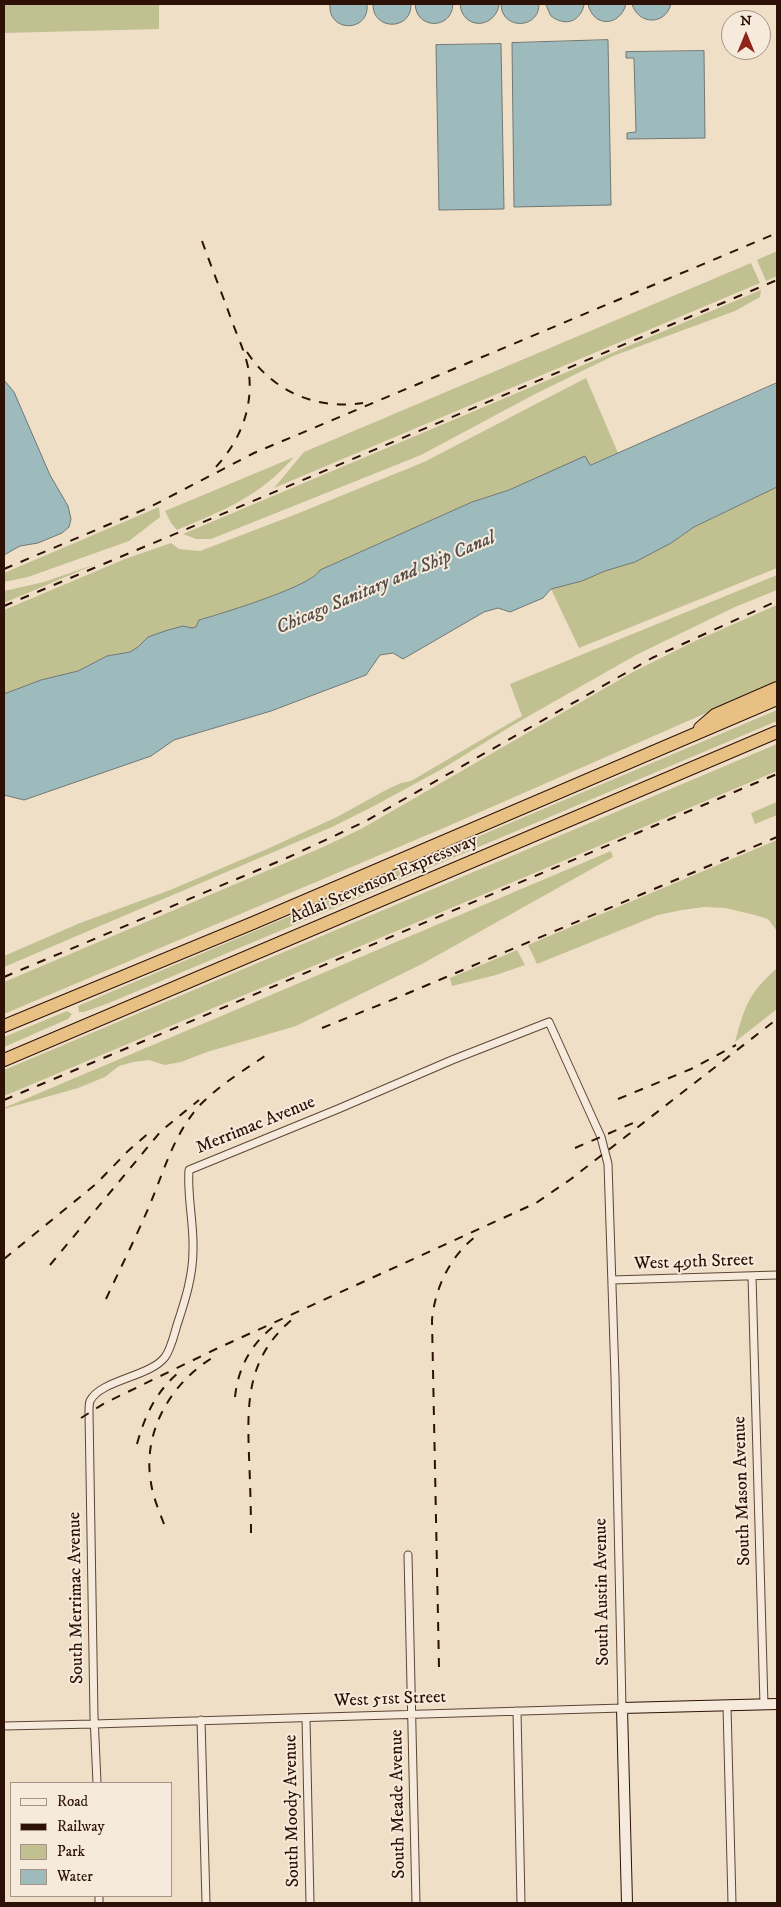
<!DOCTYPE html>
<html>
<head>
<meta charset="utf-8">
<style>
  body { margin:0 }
  #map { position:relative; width:781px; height:1907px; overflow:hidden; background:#f0dfc7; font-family:"IM FELL DW Pica",serif }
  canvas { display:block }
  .frame { position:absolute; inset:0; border:5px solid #2d1106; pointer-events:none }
  .legend { position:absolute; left:10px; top:1782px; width:162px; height:115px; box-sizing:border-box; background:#f5eadb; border:1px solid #a59386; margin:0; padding:6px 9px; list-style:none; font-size:15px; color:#2d1106 }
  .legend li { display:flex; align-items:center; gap:10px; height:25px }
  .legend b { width:25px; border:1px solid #a59386 }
  .north { position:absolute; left:721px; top:10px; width:50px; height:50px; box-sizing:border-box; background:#f5eadb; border:1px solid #a59386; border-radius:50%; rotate:0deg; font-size:14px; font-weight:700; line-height:20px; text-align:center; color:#2d1106 }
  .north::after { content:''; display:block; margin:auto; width:18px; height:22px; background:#8f2418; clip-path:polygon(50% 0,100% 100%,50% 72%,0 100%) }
</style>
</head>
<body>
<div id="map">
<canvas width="781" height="1907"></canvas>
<div class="frame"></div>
<ul class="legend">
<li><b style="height:6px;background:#f5eadb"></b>Road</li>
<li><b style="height:6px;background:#2d1106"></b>Railway</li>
<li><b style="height:14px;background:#c0c091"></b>Park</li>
<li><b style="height:14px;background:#9dbbbd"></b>Water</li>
</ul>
<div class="north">N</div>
</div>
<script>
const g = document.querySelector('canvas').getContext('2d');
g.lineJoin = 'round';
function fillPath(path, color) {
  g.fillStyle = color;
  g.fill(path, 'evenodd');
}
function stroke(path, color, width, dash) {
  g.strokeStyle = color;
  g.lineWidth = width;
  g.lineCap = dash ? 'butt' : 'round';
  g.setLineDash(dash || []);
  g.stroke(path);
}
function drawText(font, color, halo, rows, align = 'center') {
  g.font = font + ' "IM FELL DW Pica",serif';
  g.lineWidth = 4;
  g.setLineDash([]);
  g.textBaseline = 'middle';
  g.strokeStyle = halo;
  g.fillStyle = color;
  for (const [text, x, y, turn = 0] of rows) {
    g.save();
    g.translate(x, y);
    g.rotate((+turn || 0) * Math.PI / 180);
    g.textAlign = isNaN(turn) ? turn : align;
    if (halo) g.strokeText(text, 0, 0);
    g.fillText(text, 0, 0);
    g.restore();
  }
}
fillPath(new Path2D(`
  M4,4H159V29L4,33Z
  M777,251V276L766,281L757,260Z
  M751,263L760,283L274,488L304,452Z
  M761,290L760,297L735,311L613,356L537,393L421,455L211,539H196L183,534Z
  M586,378L618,453L589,465L585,457L509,490L472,502L320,570C313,586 220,614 199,620L196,627L192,628L148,637L138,647L130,652L107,656L78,671L41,680L4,694V610L125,559L171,543L179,549L200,551L294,515L424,462Z
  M294,457C259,497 224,510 177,530L171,523L165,511Z
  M777,487V568L579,648L551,589L582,581L671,543L694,527Z
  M159,507L160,517L129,541L28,577L4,582V573Z
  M96,564L4,603V591L44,582Z
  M777,575V590L735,607L636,655L513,725L442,769L374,806L332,827L4,967V956L80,923L170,890L267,849L337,817L386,790L401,783L411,781L522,716L510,684Z
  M777,605V682L446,827L4,1014V982L323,847L361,829L633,672L693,642Z
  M777,710V721L109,1003L84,1012H79L78,1006L80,1005Z
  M777,744V771L4,1096V1070Z
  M777,802V815L755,824L751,813Z
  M777,840V931L768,919L751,914L725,908L704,907L682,910L658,915L537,964L528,945Z
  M611,851L613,857L422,964L296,1026L207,1052L181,1062L165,1065L149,1060L133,1062L119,1066L105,1077L78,1088L4,1109V1108Z
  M517,950L525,965L496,975L452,986L450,978Z
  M777,968V1009L735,1042C745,1006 748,994 777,968Z
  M67,1011L72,1014L68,1019L4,1047V1037Z`), '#c0c091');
const water = new Path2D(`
  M330,4H367C370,33 327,33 330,4Z
  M373,4H411C412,31 372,31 373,4Z
  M415,4H453C452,30 416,30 415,4Z
  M460,4H498L499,6C493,30 462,29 460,4Z
  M501,4H539C539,30 501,30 501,4Z
  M546,4H584V5C580,22 565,27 551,16Z
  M588,4H626C620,27 593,28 588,4Z
  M632,4H671C665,26 638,25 632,4Z
  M608,40L611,205L514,207L512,43Z
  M501,44L504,209L439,210L436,45Z
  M704,51L705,138L627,139V133L636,132L634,58H626V52Z
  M4,380L14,392L50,475L68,506L71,519L69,527L62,533L38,543L20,546L4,555Z
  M777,383V487L694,527L671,543L635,562L605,571L582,581L551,589L543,598L510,612L498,608L484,612L403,659L393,653L380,655L366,675L271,711L174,740L151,756L24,800L4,795V694L41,680L78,671L107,656L130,652L138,647L148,637L165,631L183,626L192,628L196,627L199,620C220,614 313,586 320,570L472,502L509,490L585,456L590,465Z`);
fillPath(water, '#9dbbbd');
stroke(water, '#707774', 1);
const street = new Path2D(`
  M752,1276L764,1705
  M612,1280L777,1275
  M408,1555L416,1903
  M727,1706L732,1903
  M517,1711L521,1903
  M306,1718L310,1903
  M201,1720L206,1903
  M4,1726L94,1724C270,1719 446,1713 622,1708L615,1377L608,1164L601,1137L549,1022L452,1060L338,1109L189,1170C187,1197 194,1223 193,1250C193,1276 185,1301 177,1325C174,1335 171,1349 165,1357C150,1377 100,1380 90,1401C89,1404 89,1409 89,1412L94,1716C95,1739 96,1761 97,1783
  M99,1896V1903`);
const secondary = new Path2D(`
  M627,1903L622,1708L777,1704`);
const highway = new Path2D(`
  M700,728L715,715L777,688
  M4,1026L253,923L777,699
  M4,1060L777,732`);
stroke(street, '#5e4436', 9);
stroke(secondary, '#2d1106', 12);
stroke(highway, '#2d1106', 14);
stroke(street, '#f5eadb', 7);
stroke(secondary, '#f5eadb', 10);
stroke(highway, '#e8c084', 12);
stroke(new Path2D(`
  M202,241C211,266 221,291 230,316C236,333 244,349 248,367C255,406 240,443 212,471
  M247,352C273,392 317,410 363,403
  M4,569L150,507L254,453L777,233
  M4,606L777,280
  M4,977L289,857L364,822L652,658L777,601
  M322,1028L399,997L777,837
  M618,1099L691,1069L736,1045
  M4,1100L777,774
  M575,1148L640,1120
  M4,1259L96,1184L128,1151L151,1131
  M50,1265L161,1131L199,1100
  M106,1299C120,1269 135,1239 148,1209C164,1172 173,1134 201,1104C220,1085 244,1070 265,1056
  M235,1397C238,1369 250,1345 273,1327
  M81,1418L105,1403L216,1349L536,1203L571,1179L777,1019
  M137,1444C145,1415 157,1389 182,1370
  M164,1524C159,1511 153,1497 151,1483C142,1433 170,1384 212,1358
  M251,1533C251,1507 250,1482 249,1456C247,1400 247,1356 295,1317
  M439,1667L432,1320C435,1287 451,1254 479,1234`), '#2d1106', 2, [9, 9]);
drawText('18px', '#2d1106', '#f5eadb', [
  ["Adlai Stevenson Expressway",384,880,-23],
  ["Merrimac Avenue",256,1126,-22],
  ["West 49th Street",694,1263,-2],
  ["South Mason Avenue",743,1491,-92],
  ["South Austin Avenue",603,1592,-91],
  ["South Merrimac Avenue",77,1598,-91],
  ["West 51st Street",390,1700,-2],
  ["South Meade Avenue",399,1804,-91],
  ["South Moody Avenue",293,1811,-91]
]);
drawText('italic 19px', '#544c46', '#f5eadb', [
  ["Chicago Sanitary and Ship Canal",386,584,-23]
]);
</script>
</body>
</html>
